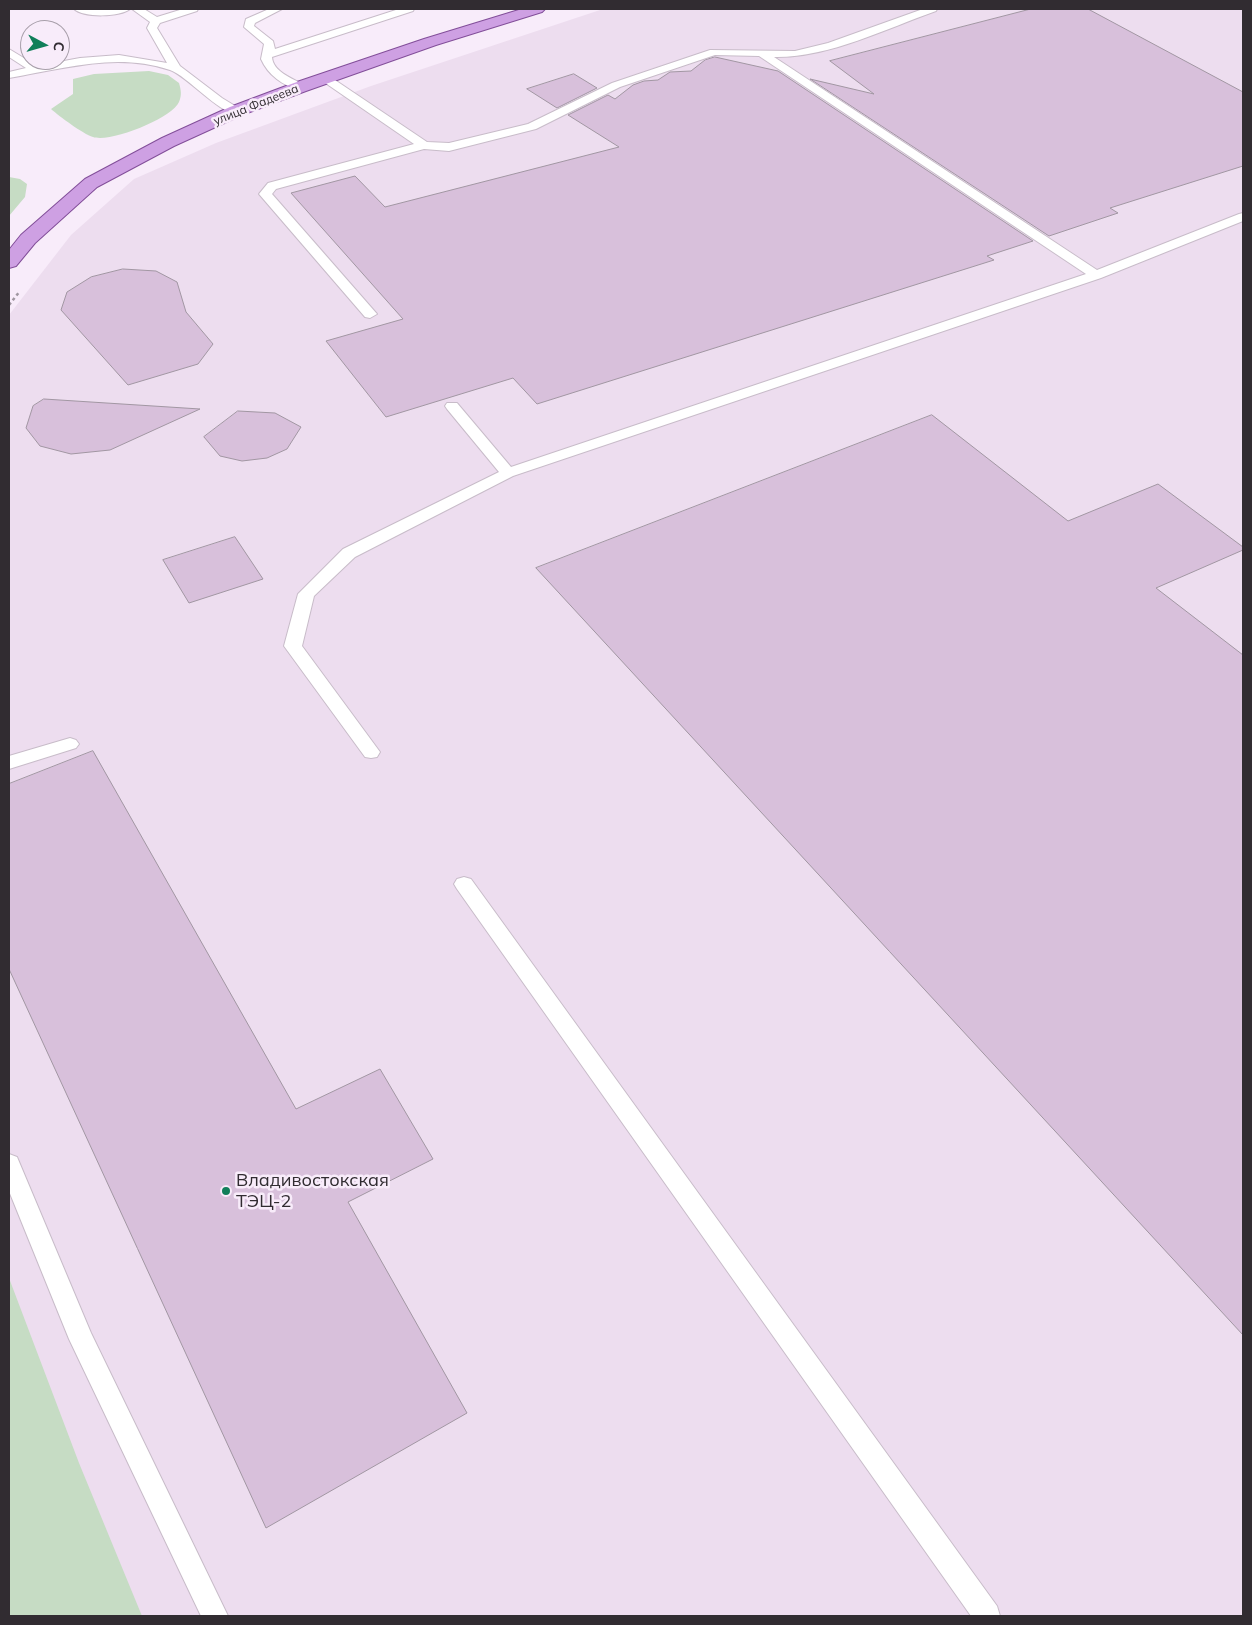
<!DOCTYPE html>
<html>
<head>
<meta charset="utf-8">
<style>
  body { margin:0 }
  #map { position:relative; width:1252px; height:1625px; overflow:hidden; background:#f8ecfa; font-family:Mulish,sans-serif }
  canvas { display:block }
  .frame { position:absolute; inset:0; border:10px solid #312c31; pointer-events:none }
  .north { position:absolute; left:20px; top:20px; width:50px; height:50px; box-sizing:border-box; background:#f8ecfa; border:1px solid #a89faa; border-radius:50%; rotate:96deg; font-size:14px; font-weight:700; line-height:20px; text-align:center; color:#312c31 }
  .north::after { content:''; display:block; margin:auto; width:18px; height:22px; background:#117f5a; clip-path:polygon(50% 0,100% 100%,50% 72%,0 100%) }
</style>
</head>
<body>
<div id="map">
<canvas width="1252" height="1625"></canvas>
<div class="frame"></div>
<div class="north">С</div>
</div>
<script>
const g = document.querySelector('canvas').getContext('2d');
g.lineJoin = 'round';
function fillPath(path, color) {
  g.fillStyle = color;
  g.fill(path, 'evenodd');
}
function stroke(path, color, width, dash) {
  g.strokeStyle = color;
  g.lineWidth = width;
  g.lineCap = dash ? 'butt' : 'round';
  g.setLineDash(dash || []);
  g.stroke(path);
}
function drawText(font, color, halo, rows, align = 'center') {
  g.font = font + ' Mulish,sans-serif';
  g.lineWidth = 5;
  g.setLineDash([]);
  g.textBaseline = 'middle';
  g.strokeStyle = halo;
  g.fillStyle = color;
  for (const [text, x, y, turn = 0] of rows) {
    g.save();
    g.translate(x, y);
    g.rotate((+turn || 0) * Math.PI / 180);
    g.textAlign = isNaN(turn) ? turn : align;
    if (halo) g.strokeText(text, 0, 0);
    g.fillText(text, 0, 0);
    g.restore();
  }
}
fillPath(new Path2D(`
  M603,9H1243V1616H9V315L71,235L134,179L216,143L371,86Z`), '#edddef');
fillPath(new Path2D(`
  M149,71L168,75L179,83C181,90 182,95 179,102C172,118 111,143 93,137C83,134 59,116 51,109L73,94V79L94,74Z
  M9,177L20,179L27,184L25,197L9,216Z
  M9,1278L79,1463L142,1616H9Z`), '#c6dcc4');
const building = new Path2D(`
  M1031,9H1088L1243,92V166L1110,208L1118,213L1049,236L810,79L874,94L830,61Z
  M715,57L778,71L1033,241L987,256L994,260L537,404L513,378L386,417L326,341L403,319L291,193L355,176L385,207L619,147L568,115L608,95L615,99L633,85L644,81L658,80L670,72L691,71L705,60Z
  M574,74L597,88L557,108L527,89Z
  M123,269L156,271L177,282L186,312L213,344L198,364L128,385L61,310L67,292L91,277Z
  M44,399L200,409L110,450L71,454L40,446L26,428L33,406Z
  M238,411L275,413L301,427L287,449L267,458L242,461L220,456L204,437Z
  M932,415L1068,521L1158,484L1243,547V550L1156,588L1243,655V1335L536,568Z
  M235,537L263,579L189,603L163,560Z
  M93,751L296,1109L380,1069L433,1159L348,1202L467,1413L266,1528L9,969V784Z`);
fillPath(building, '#d8c0db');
stroke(building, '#a297a3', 1);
const lane = new Path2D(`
  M74,9H130C120,17 84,18 74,9Z
  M132,9H144L157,17L183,9H198L197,11L160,23L157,28L180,66L222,98L240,109L242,111L240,113C222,118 188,76 170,70C116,52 63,69 9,78V72L26,68L9,57V49L37,66L80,58L119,55L167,63L147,28L150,22Z
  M269,9H282L255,23L254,26L273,41L275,49L399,9H414L413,11L272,57C273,72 292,78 304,85L306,87L300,90C283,86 268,75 261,59L264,44L244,27L246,19Z
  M923,9H937L936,11C885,29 828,58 774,57L1097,270L1239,214L1243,213V221L1101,278L513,476L355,557L314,596L302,646L380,752L377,757L371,758L365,757L284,646L298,594L343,549L499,472L447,409L445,406L447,403H457L511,467L1086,274L759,56L715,55L620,87L536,129L449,151L424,149L276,189L272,194L377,314L370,318L365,317L259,194L268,183L414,144L321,80L319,78L321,76H329L427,142L449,143L528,124L612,83L710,50L795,51L828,43Z
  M70,738L76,740L79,744L76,748L9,769V756Z
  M464,877L471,879L997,1606L1000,1616H971L457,889L454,884L457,879Z
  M9,1154L17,1157L91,1333L228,1616H201L69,1339L9,1191Z`);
const primary = new Path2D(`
  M522,9H545L542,12L436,45L306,91L242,115L174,146L97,187L35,243L16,266L9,268V250L21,235L85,179L162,138L230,107L294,83L424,39Z`);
stroke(lane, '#c8bcc9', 2);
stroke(primary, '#824e99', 2);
stroke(new Path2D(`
  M9,305L20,291`), '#a097a1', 2.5, [3, 3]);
fillPath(lane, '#fff');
fillPath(primary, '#cea0e3');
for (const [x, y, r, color] of [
  [226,1191,5,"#117f5a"]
]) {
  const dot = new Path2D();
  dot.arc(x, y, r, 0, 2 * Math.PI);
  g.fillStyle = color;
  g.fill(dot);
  stroke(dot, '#f8ecfa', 2);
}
drawText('12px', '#312c31', '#f8ecfa', [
  ["улица Фадеева",256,105,-22]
]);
drawText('18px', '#312c31', '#f8ecfa', [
  ["Владивостокская",236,1181],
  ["ТЭЦ-2",236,1202]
], 'left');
</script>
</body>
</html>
